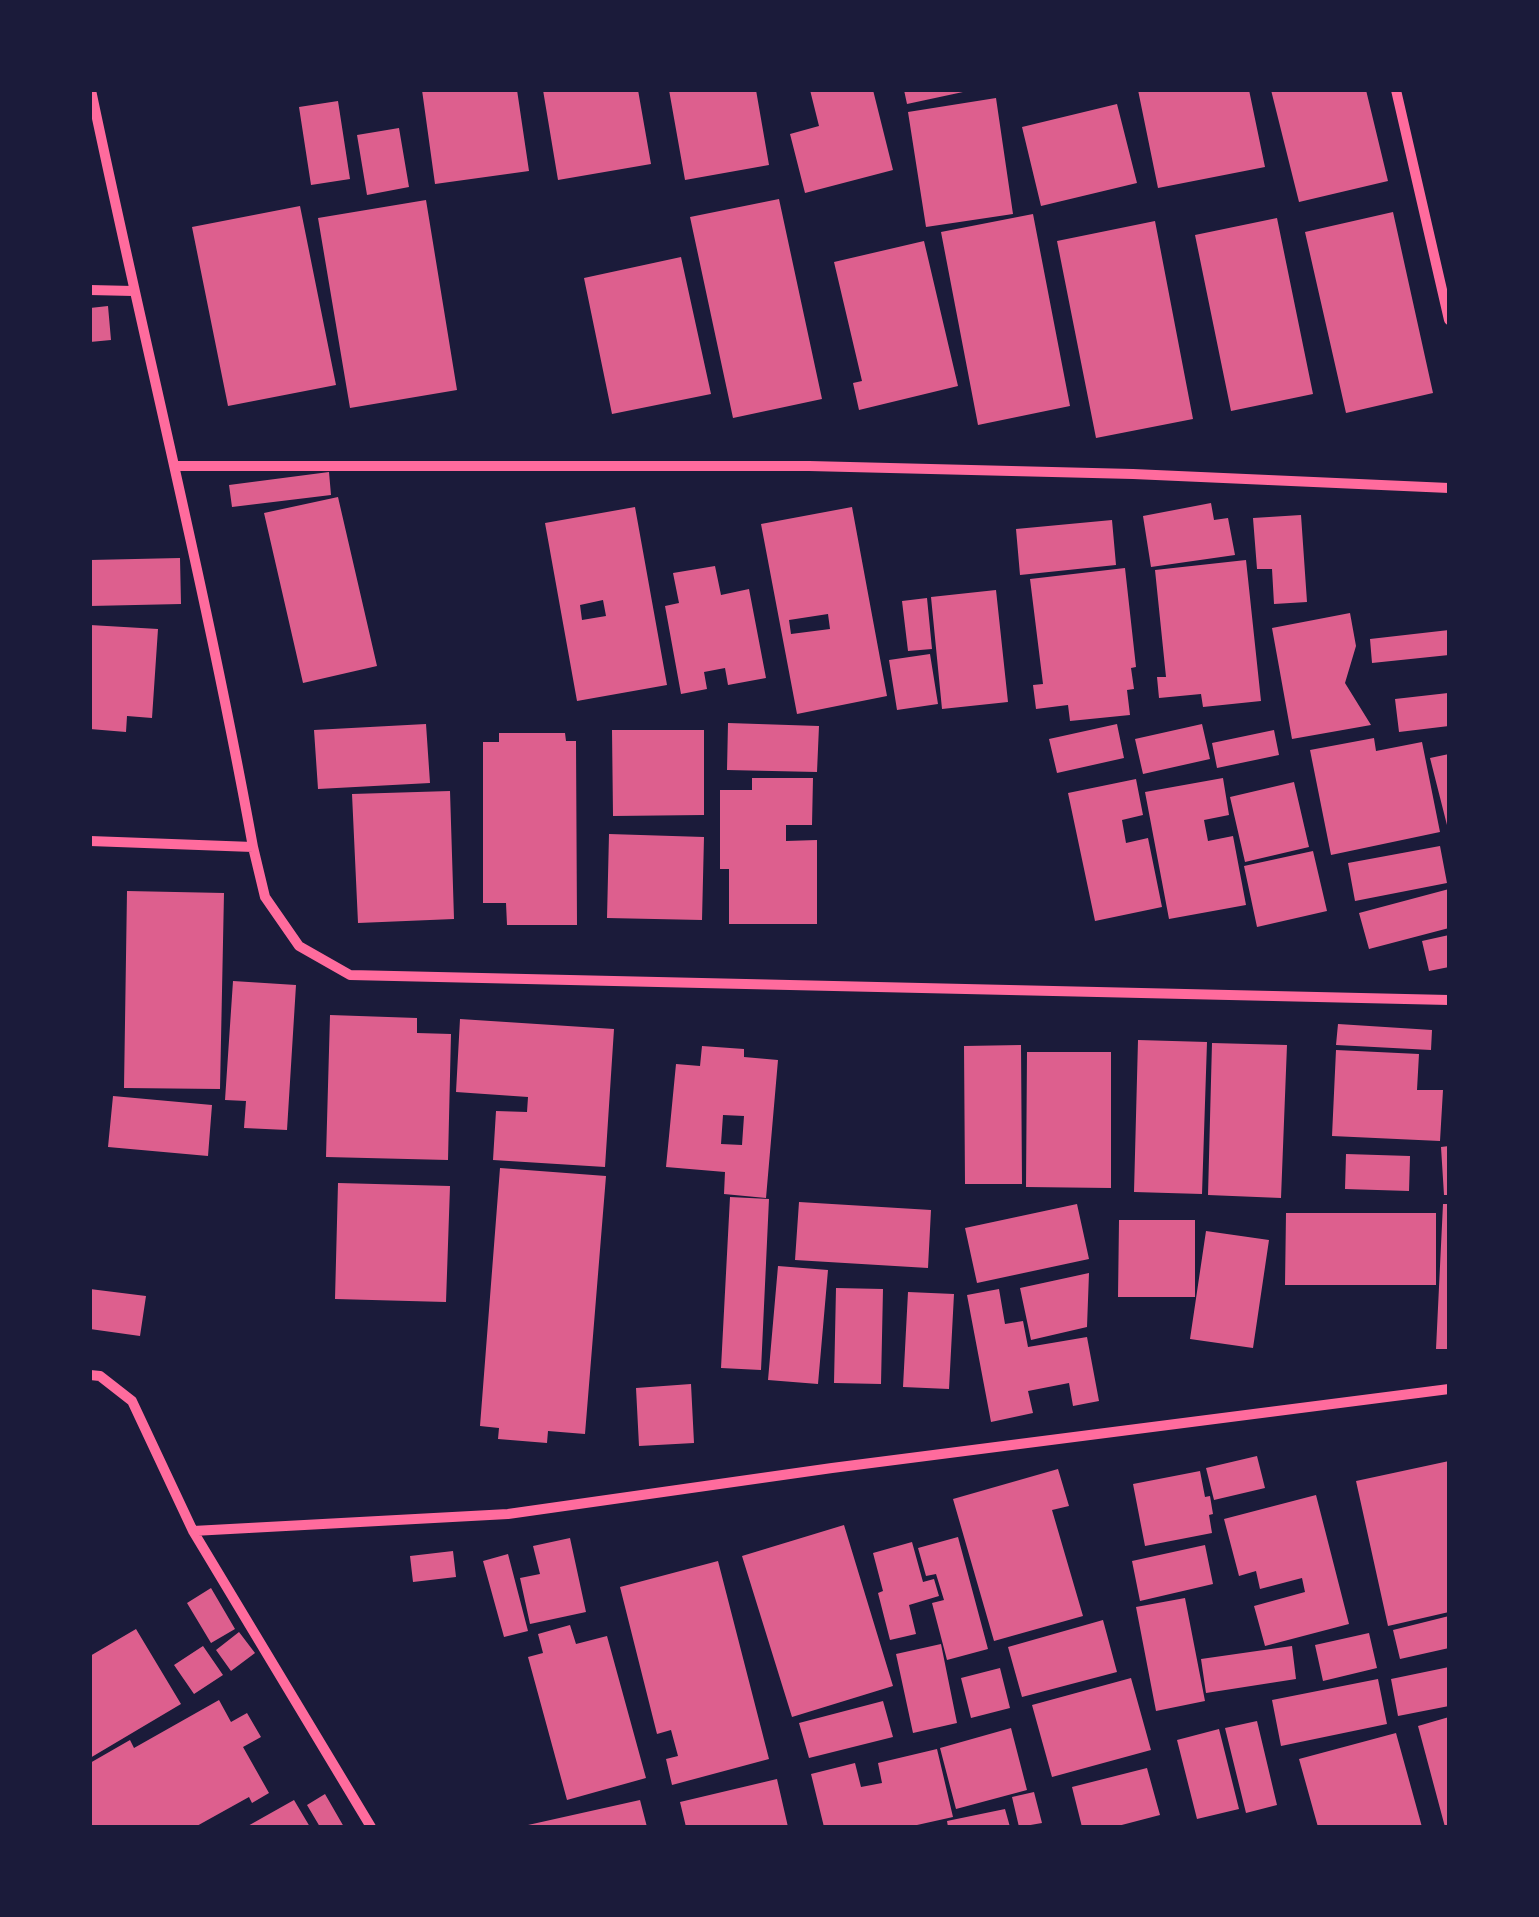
<!DOCTYPE html>
<html>
<head>
<meta charset="utf-8">
<style>
  body { margin:0 }
  #map { position:relative; width:1539px; height:1917px; overflow:hidden; background:#1b1b3a; font-family:Raleway,sans-serif }
  canvas { display:block }
  .frame { position:absolute; inset:0; border:92px solid #1b1b3a; pointer-events:none }
</style>
</head>
<body>
<div id="map">
<canvas width="1539" height="1917"></canvas>
<div class="frame"></div>
</div>
<script>
const g = document.querySelector('canvas').getContext('2d');
g.lineJoin = 'round';
function fillPath(path, color) {
  g.fillStyle = color;
  g.fill(path, 'evenodd');
}
function stroke(path, color, width, dash) {
  g.strokeStyle = color;
  g.lineWidth = width;
  g.lineCap = dash ? 'butt' : 'round';
  g.setLineDash(dash || []);
  g.stroke(path);
}
fillPath(new Path2D(`
  M422,90H517L529,171L435,184Z
  M543,90H638L651,164L558,180Z
  M669,90H756L769,165L685,180Z
  M810,90H873L893,170L805,193L790,134L819,126Z
  M904,90H963V92L907,104Z
  M1138,90H1249L1265,167L1158,188Z
  M1271,90H1366L1388,181L1299,202Z
  M996,98L1013,214L926,227L908,112Z
  M338,101L350,179L311,185L299,107Z
  M1117,104L1137,183L1041,206L1022,127Z
  M399,128L409,187L367,195L357,135Z
  M779,199L822,399L733,418L690,217Z
  M426,200L457,390L350,408L318,218Z
  M300,206L336,385L228,406L192,227Z
  M1393,212L1433,393L1346,413L1305,232Z
  M1033,214L1070,406L978,425L941,232Z
  M1277,218L1313,394L1231,411L1195,235Z
  M1155,221L1193,419L1096,438L1057,241Z
  M924,241L958,386L859,410L853,383L862,381L834,262Z
  M681,257L711,394L612,414L584,278Z
  M108,306L111,340L90,342V308Z
  M329,472L331,495L232,507L229,485Z
  M338,497L377,666L303,683L264,513Z
  M1211,503L1214,520L1228,518L1235,555L1151,567L1143,516Z
  M635,507L667,685L577,701L545,523ZM603,600L606,616L582,620L580,605Z
  M852,507L887,696L797,714L761,524ZM828,614L830,629L791,634L789,620Z
  M1301,515L1307,602L1274,604L1272,569H1257L1253,518Z
  M1112,520L1116,565L1020,575L1016,529Z
  M180,558L181,604L90,606V560Z
  M1246,560L1261,701L1203,707L1201,694L1159,698L1157,677H1166L1155,570Z
  M715,566L721,595L749,589L766,678L728,685L725,668L704,672L707,689L681,694L665,606L679,603L673,573Z
  M1125,568L1136,667L1131,668L1134,689L1127,690L1130,715L1070,721L1068,705L1036,709L1033,685L1043,684L1030,579Z
  M996,590L1008,702L942,709L931,597Z
  M927,598L932,649L908,651L902,601Z
  M1350,613L1356,646L1345,683L1371,725L1292,739L1272,628Z
  M90,625L158,629L152,718L127,716L126,732L90,729Z
  M1449,630V655L1372,663L1370,639Z
  M930,654L938,704L897,710L889,660Z
  M1448,693L1449,726L1399,732L1395,699Z
  M728,723L819,726L817,772L727,770Z
  M426,724L430,783L318,789L314,730Z
  M1117,724L1124,758L1057,773L1049,739Z
  M1202,724L1210,759L1143,774L1135,739Z
  M612,730H704V815L613,816Z
  M1274,730L1279,755L1217,768L1212,743Z
  M499,733H565L566,741H576L577,925H507L506,903H483V742H499Z
  M1374,738L1376,751L1422,742L1440,832L1331,855L1310,750Z
  M1449,754V829H1448L1430,758Z
  M752,778H813L812,825H786V841L817,840V924H729V869H720V790H752Z
  M1223,778L1229,815L1204,820L1208,841L1233,836L1246,905L1169,919L1145,792Z
  M1136,779L1143,815L1122,820L1126,843L1148,838L1162,907L1095,921L1068,793Z
  M1294,782L1309,847L1245,862L1230,797Z
  M450,791L454,919L358,923L352,794Z
  M609,834L704,837L702,920L607,918Z
  M1440,846L1447,883L1355,901L1348,863Z
  M1313,851L1327,911L1257,927L1244,866Z
  M1449,889V928L1369,949L1359,913Z
  M127,891L224,893L220,1089L124,1088Z
  M1449,935V967L1429,971L1422,941Z
  M233,981L296,985L287,1130L244,1128L246,1101L225,1100Z
  M330,1015L417,1018V1033L451,1034L448,1160L326,1157Z
  M460,1019L614,1029L605,1167L493,1160L496,1111L527,1112L528,1097L456,1092Z
  M1338,1024L1432,1030L1431,1050L1336,1045Z
  M1138,1040L1207,1042L1202,1194L1134,1192Z
  M1212,1043L1287,1045L1281,1198L1208,1195Z
  M1021,1045L1022,1184H965L964,1046Z
  M702,1046L744,1049V1057L778,1060L766,1198L724,1194L725,1172L666,1167L676,1064L700,1066ZM723,1115L744,1116L742,1145L721,1144Z
  M1336,1050L1419,1054L1417,1090H1443L1440,1141L1332,1136Z
  M1027,1052H1111V1188L1026,1187Z
  M113,1096L212,1105L208,1156L108,1147Z
  M1449,1146V1195H1444L1441,1147Z
  M1346,1154L1410,1156L1409,1191L1345,1189Z
  M500,1168L606,1176L585,1434L548,1431L547,1443L498,1439L499,1428L480,1426Z
  M338,1183L450,1186L446,1302L335,1299Z
  M730,1197L769,1199L761,1370L721,1368Z
  M799,1202L931,1210L928,1268L795,1260Z
  M1077,1204L1089,1259L977,1283L965,1228Z
  M1443,1204H1449V1349H1436Z
  M1286,1213H1436V1285H1285Z
  M1119,1220H1195V1297H1118Z
  M1206,1231L1269,1240L1253,1348L1190,1339Z
  M778,1266L828,1270L818,1384L768,1380Z
  M1089,1273L1087,1327L1031,1340L1020,1288Z
  M836,1288L883,1289L881,1384L834,1383Z
  M90,1289L146,1296L140,1336L90,1329Z
  M999,1289L1005,1324L1023,1321L1028,1347L1087,1337L1099,1401L1073,1406L1069,1383L1028,1391L1033,1413L991,1422L967,1295Z
  M908,1292L954,1294L949,1389L903,1387Z
  M691,1384L694,1443L639,1446L636,1388Z
  M1257,1456L1265,1488L1214,1500L1206,1468Z
  M1449,1461V1612L1388,1626L1356,1481Z
  M1058,1469L1069,1506L1052,1510L1083,1616L994,1641L953,1499Z
  M1200,1471L1205,1497L1210,1496L1213,1514L1209,1515L1212,1533L1145,1546L1133,1484Z
  M1316,1495L1349,1624L1265,1646L1254,1606L1305,1592L1302,1578L1260,1589L1256,1571L1239,1576L1224,1519Z
  M844,1525L893,1686L792,1717L742,1556Z
  M958,1537L988,1649L947,1660L932,1603L944,1600L936,1574L926,1576L918,1548Z
  M570,1538L586,1612L530,1624L520,1578L540,1574L533,1546Z
  M912,1542L923,1582L934,1579L939,1596L909,1605L916,1634L890,1640L878,1593L883,1591L873,1553Z
  M1205,1545L1213,1584L1140,1601L1132,1561Z
  M453,1551L456,1577L413,1582L410,1556Z
  M508,1554L528,1631L504,1637L483,1561Z
  M718,1561L769,1759L672,1785L666,1759L678,1756L671,1730L657,1734L620,1587Z
  M211,1588L235,1629L211,1643L187,1603Z
  M1185,1598L1205,1701L1156,1711L1136,1607Z
  M1449,1616V1648L1400,1659L1393,1630Z
  M1103,1620L1117,1672L1022,1697L1008,1647Z
  M570,1625L576,1644L607,1636L646,1778L567,1800L528,1657L543,1653L538,1634Z
  M136,1629L181,1704L90,1758V1656Z
  M239,1632L255,1653L231,1671L216,1650Z
  M1369,1633L1377,1668L1323,1681L1315,1645Z
  M941,1644L957,1723L913,1733L896,1654Z
  M203,1646L223,1675L194,1694L174,1665Z
  M1292,1646L1296,1679L1206,1693L1201,1659Z
  M1449,1667V1706L1398,1716L1391,1679Z
  M1000,1668L1010,1708L971,1718L961,1678Z
  M1131,1678L1151,1750L1052,1777L1032,1705Z
  M1378,1679L1387,1724L1281,1746L1272,1700Z
  M219,1700L231,1722L247,1713L261,1737L243,1747L269,1793L252,1803L249,1797L195,1827H90V1763L130,1740L134,1748Z
  M883,1701L893,1737L809,1758L799,1723Z
  M1449,1717V1827H1445L1418,1726Z
  M1257,1721L1277,1805L1246,1813L1225,1728Z
  M1011,1728L1027,1790L956,1809L940,1748Z
  M1219,1729L1239,1809L1197,1819L1177,1740Z
  M1396,1733L1422,1827H1318L1299,1759Z
  M937,1749L953,1817L908,1827H824L811,1774L855,1763L861,1787L882,1783L878,1763Z
  M1147,1768L1160,1815L1114,1827H1082L1072,1787Z
  M777,1779L788,1827H686L680,1802Z
  M1034,1792L1042,1823L1019,1827L1012,1797Z
  M325,1794L344,1827H320L307,1805Z
  M294,1800L310,1827H246Z
  M640,1800L647,1827H528V1825Z
  M1005,1809L1010,1827H948L947,1821Z`), '#dd5f8e');
stroke(new Path2D(`
  M91,90C144,343 207,593 253,847
  M1396,90L1449,320
  M90,290L133,291
  M177,466H809L1133,474L1449,488
  M90,841L253,847L265,897L299,946L350,975L1449,1000
  M90,1375L100,1376L132,1401L193,1531L371,1827
  M193,1531L508,1514L832,1468L1449,1389`), '#ff6b9d', 10);
</script>
</body>
</html>
